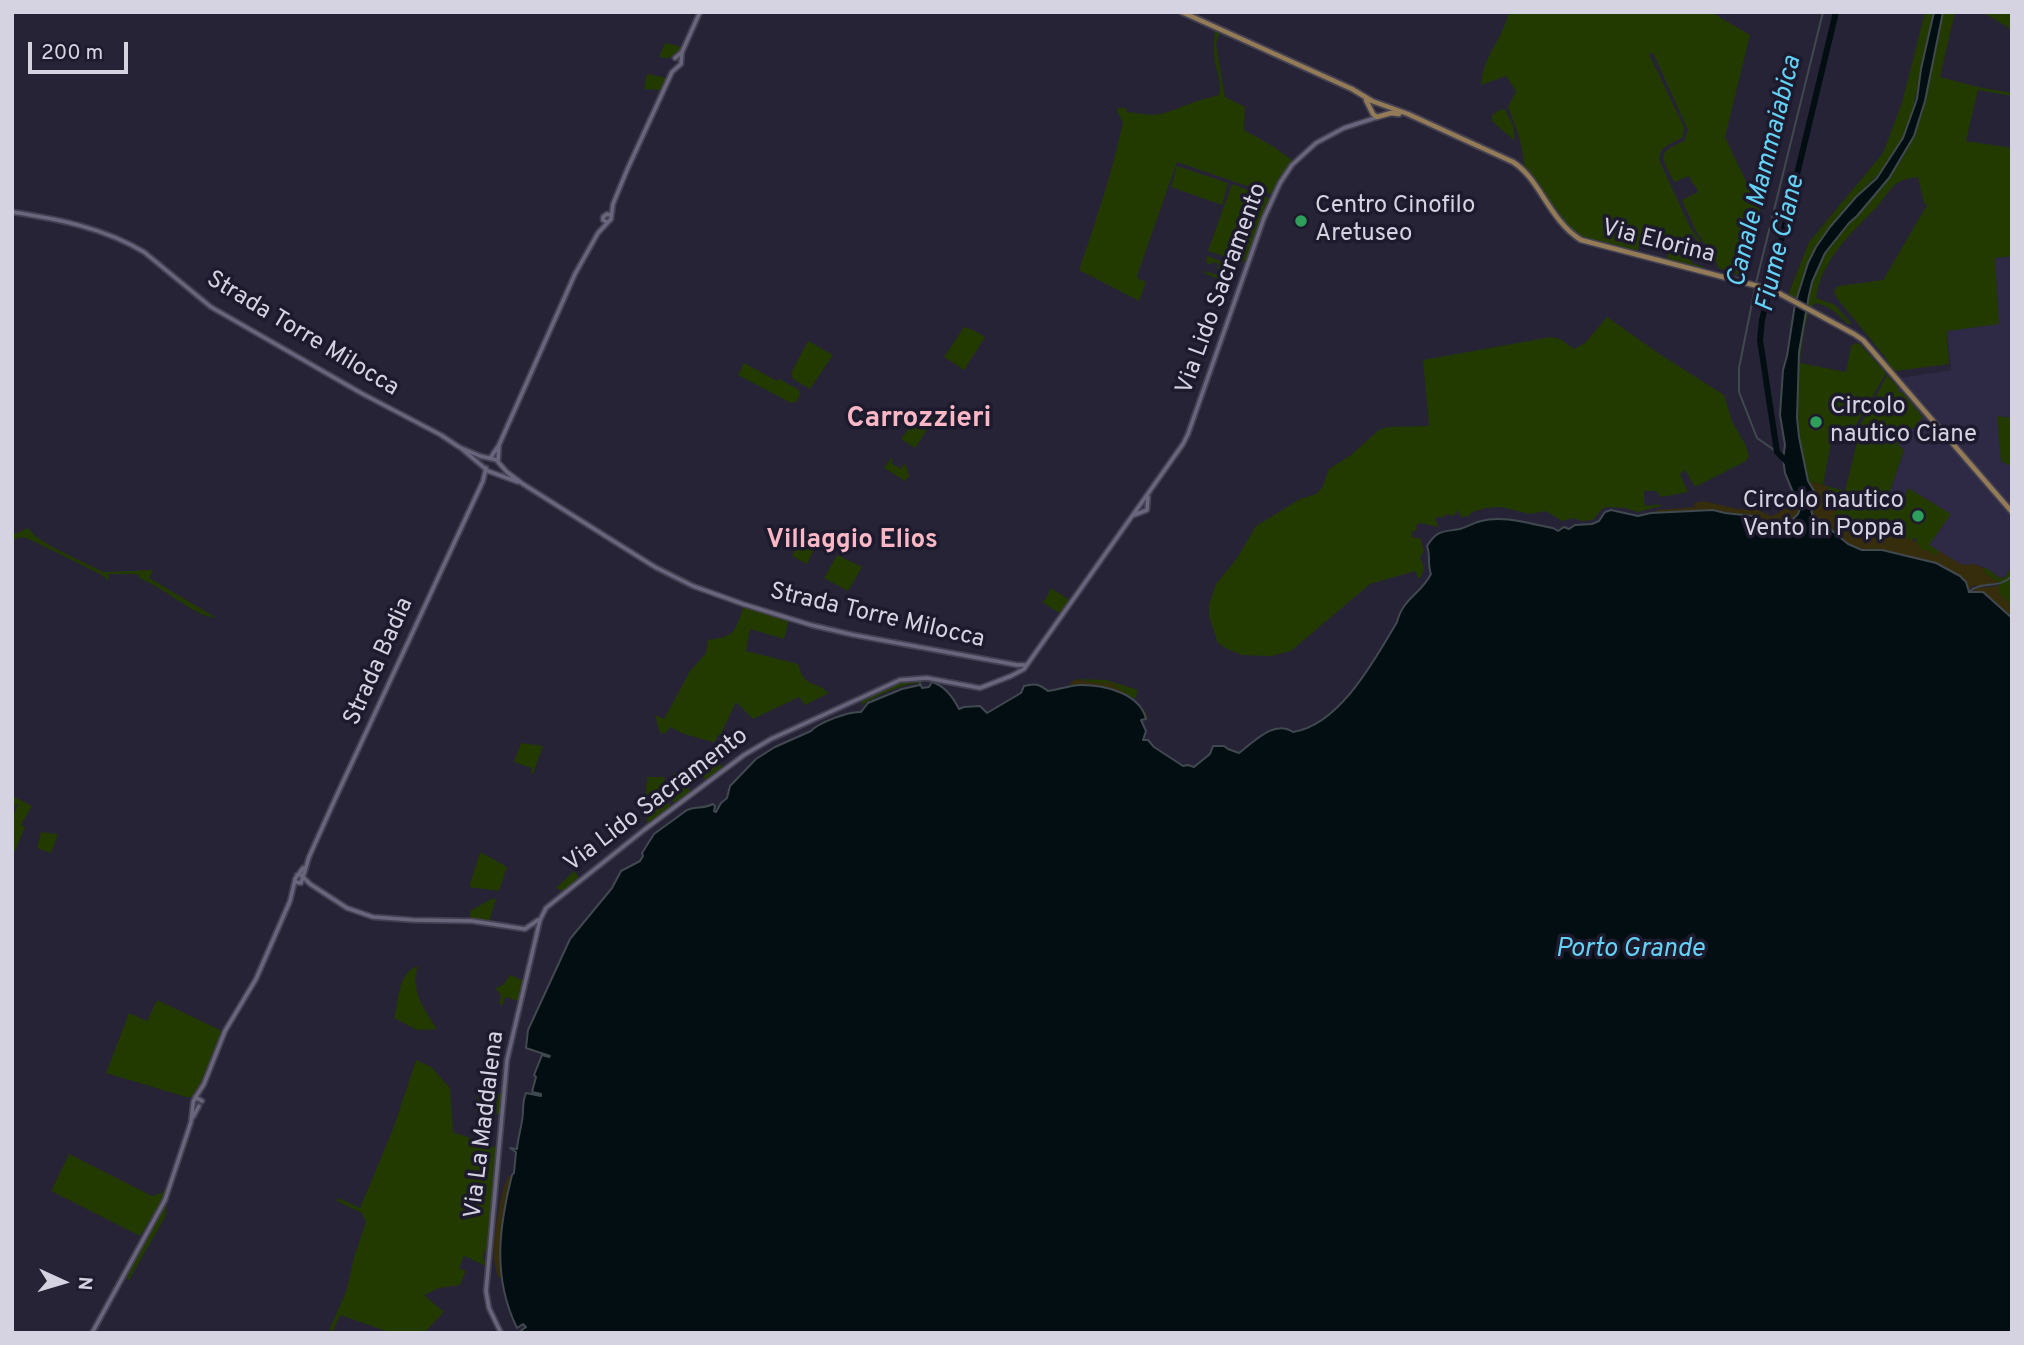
<!DOCTYPE html>
<html>
<head>
<meta charset="utf-8">
<style>
  body { margin:0 }
  #map { position:relative; width:2024px; height:1345px; overflow:hidden; background:#262337; font-family:Overpass,sans-serif }
  canvas { display:block }
  .frame { position:absolute; inset:0; border:14px solid #d5d3e1; pointer-events:none }
  .north { position:absolute; left:28px; top:1247px; width:70px; height:70px; -webkit-text-stroke:5px #1d1a2d; paint-order:stroke; rotate:94deg; font-size:19px; font-weight:700; line-height:28px; text-align:center; color:#d5d3e1 }
  .north::after { content:''; display:block; margin:auto; width:24px; height:32px; background:#d5d3e1; clip-path:polygon(50% 0,100% 100%,50% 72%,0 100%) }
  .scale { position:absolute; left:28px; top:42px; width:100px; height:32px; box-sizing:border-box; border:4px solid #d5d3e1; border-top:0; padding-left:9px; font-size:21px; line-height:24px; white-space:nowrap; color:#d5d3e1; -webkit-text-stroke:5px #1d1a2d; paint-order:stroke }
</style>
</head>
<body>
<div id="map">
<canvas width="2024" height="1345"></canvas>
<div class="frame"></div>
<div class="north">N</div>
<div class="scale">200 m</div>
</div>
<script>
const g = document.querySelector('canvas').getContext('2d');
g.lineJoin = 'round';
function fillPath(path, color) {
  g.fillStyle = color;
  g.fill(path, 'evenodd');
}
function stroke(path, color, width, dash) {
  g.strokeStyle = color;
  g.lineWidth = width;
  g.lineCap = dash ? 'butt' : 'round';
  g.setLineDash(dash || []);
  g.stroke(path);
}
function drawText(font, color, halo, rows, align = 'center') {
  g.font = font + ' Overpass,sans-serif';
  g.lineWidth = 7;
  g.setLineDash([]);
  g.textBaseline = 'middle';
  g.strokeStyle = halo;
  g.fillStyle = color;
  for (const [text, x, y, turn = 0] of rows) {
    g.save();
    g.translate(x, y);
    g.rotate((+turn || 0) * Math.PI / 180);
    g.textAlign = isNaN(turn) ? turn : align;
    if (halo) g.strokeText(text, 0, 0);
    g.fillText(text, 0, 0);
    g.restore();
  }
}
fillPath(new Path2D(`
  M2012,256V567L2005,577L2000,578L1986,568L1974,564L1962,565L1928,546L1888,497L1904,450L1898,445L1897,390L1901,378L1951,370L1947,331L1995,258Z`), '#2e2944');
fillPath(new Path2D(`
  M1509,12H1711L1750,35L1725,137L1760,211L1743,274L1738,275L1718,268L1716,261L1696,231L1682,200L1698,192L1694,184H1693L1689,176L1674,182C1662,156 1654,154 1684,141L1688,130L1653,53L1649,54L1684,127L1683,137C1672,144 1657,146 1660,162L1690,227L1713,259L1715,266L1692,234L1680,242L1692,263L1704,267V269L1666,260L1670,245L1641,238L1637,253C1620,248 1600,246 1583,238C1556,226 1540,190 1524,166C1523,145 1516,126 1508,107L1516,91L1506,76L1481,85C1482,58 1503,38 1509,12Z
  M1925,12H1934C1930,31 1925,50 1921,70C1916,98 1910,125 1896,151C1883,172 1870,182 1854,199C1822,234 1809,254 1796,300L1788,295L1809,242L1883,153L1902,103Z
  M1943,12H1955L1940,77L1978,87L2012,93V96L1978,90L1966,141L2012,148V256L1995,258L1999,324L1947,331L1949,364L1896,371L1889,366L1885,357L1836,297L1834,291L1838,286L1883,280L1927,205L1924,203L1918,177C1912,178 1902,179 1897,183C1889,189 1883,200 1876,208C1851,233 1821,261 1816,298L1835,305L1852,324H1847C1837,313 1830,306 1815,303C1804,314 1802,348 1800,363L1846,372L1851,346L1856,343L1860,344L1886,373L1852,432L1834,426L1823,485L1808,481L1799,437L1797,381L1802,329L1812,282L1825,253L1902,159L1914,136L1925,101Z
  M1982,12H2012V32L2006,26Z
  M1213,29L1220,32L1216,44L1225,97L1245,107L1244,130L1274,147L1293,161L1280,179L1273,195L1177,162L1137,276L1139,279L1146,282L1139,301L1079,270C1096,221 1112,173 1123,122L1117,111V108H1126L1127,112L1152,115L1165,113L1197,101L1219,95C1222,81 1215,69 1214,55C1213,47 1214,40 1215,33Z
  M665,43L682,47C676,58 670,59 659,57Z
  M647,74L667,78L660,90L644,89Z
  M1501,109L1505,110L1513,125L1515,141L1492,121V115Z
  M1177,166L1228,183L1222,205L1171,187Z
  M1232,184L1271,199L1248,259L1243,262L1208,251Z
  M1207,256L1227,263L1220,280L1202,272L1205,271V273L1208,272L1217,275L1219,264L1212,262L1211,264H1208L1206,259Z
  M1607,317L1661,355L1724,395L1732,421L1746,446L1749,456L1746,461L1695,487L1685,470L1680,474L1688,492L1661,497L1656,491H1644V504L1647,506L1660,504L1661,506L1638,512L1625,508L1607,507L1602,509L1593,520L1582,521L1573,518L1562,521L1546,511L1530,514L1501,507L1486,508L1472,512L1469,516L1461,517L1457,510L1454,516L1446,514L1444,517H1436L1435,520L1439,527L1420,523L1416,525L1417,530L1412,532L1413,538H1420L1424,551L1420,558C1425,567 1425,571 1419,579L1415,571L1370,584L1291,651L1271,656L1242,655L1227,649L1218,643L1209,616V605L1216,584L1237,558L1256,526L1300,499L1316,494L1322,488L1329,469L1351,455L1380,429L1389,427L1429,426L1423,360L1551,337L1560,339L1574,349L1585,343Z
  M964,327L973,330L985,337L964,370L944,357Z
  M808,341L833,355L810,389L793,379L791,373Z
  M744,363L777,381L779,379L799,390L800,395L796,402L791,403L738,375Z
  M1887,375L1898,387L1899,392H1902L1923,417L1898,445L1904,450L1888,497L1903,502L1908,488L1951,514L1929,545L1939,551L1936,556L1927,550H1922L1916,542L1917,540L1914,538L1911,541L1892,533L1888,534C1870,524 1849,532 1833,518C1832,508 1830,496 1827,486L1845,491L1859,434L1856,433Z
  M924,407L936,416L915,448L901,439Z
  M1997,416L2012,418V466L2001,461Z
  M891,458L893,459L891,463L901,469L904,464L906,465L909,476L905,481L884,468Z
  M28,528L35,536L54,548L103,572L153,570L149,578L215,617C200,620 160,585 141,579L137,574H109L108,581L102,575L29,539L20,537L12,540V535Z
  M799,541L814,549L807,564L792,556Z
  M837,555L862,567L848,591L824,578Z
  M2012,567V606L1999,593L1998,582L1983,572L1984,568H1986L2000,578L2005,577Z
  M1051,588L1071,601L1061,614L1042,602L1047,597Z
  M744,606L789,620L784,639L750,629L746,651L798,664C805,689 813,679 829,693L805,705L799,697L753,719L736,702L721,734L718,735L715,742H713L684,734L670,727L666,733H660L655,715L664,719L690,671L706,653L708,640C737,636 734,632 744,606Z
  M1079,679L1106,680L1138,690L1135,699L1119,690L1112,683H1094Z
  M909,680H921L922,683C906,682 875,696 862,705V699L899,682Z
  M521,743L543,746L533,774L531,773L532,768L514,762Z
  M719,762L724,769L707,782L696,768Z
  M676,772L692,793L676,805C667,795 663,780 676,772Z
  M646,777H665L663,785L671,809L647,826L646,784L648,780Z
  M12,796L32,806L21,825L25,827L12,858V818L18,805L16,804L12,813Z
  M41,832L58,834L51,853L37,848Z
  M480,852L507,867L499,891L469,887Z
  M574,871L579,878L563,891L556,888Z
  M491,899H496L489,922L470,919V911Z
  M418,966C409,988 425,1011 437,1029L417,1030L394,1018C399,1001 397,973 418,966Z
  M510,975L524,981L519,1001L505,997L503,1005L499,1004L501,995L495,988L503,985Z
  M157,1000L220,1030L221,1033L198,1094L193,1097H186L106,1073L129,1013L147,1021Z
  M416,1060L431,1067L450,1088L453,1132L498,1148L489,1243L483,1256L486,1266L464,1256L459,1268L466,1271L460,1285L439,1288L424,1295L444,1312L424,1333H392L340,1315L332,1333H328L347,1289L354,1257L366,1222L362,1213L337,1201L338,1198L360,1208L393,1129Z
  M478,1092L502,1094L500,1114L476,1112Z
  M189,1140L167,1202L165,1217L129,1280L127,1279L128,1274L166,1202L187,1141Z
  M69,1154L152,1196L162,1193L168,1186L161,1202L140,1236L51,1191Z`), '#223a00');
fillPath(new Path2D(`
  M1808,481L1827,486L1828,499L1836,511L1833,518C1849,532 1870,524 1888,534L1892,533L1916,542L1922,550H1927L1936,556L1939,551L1962,565L1974,564L1984,568L1983,572L1998,582L1992,584L1972,586L1968,590L1966,582L1960,576L1936,563L1882,550H1863L1848,544L1812,514L1811,487Z
  M1794,495L1800,502V509L1798,514L1789,523L1778,528L1768,525L1752,516L1725,513L1713,510L1651,513L1659,510L1695,507L1694,503L1704,501L1737,509L1758,510L1771,516L1778,513L1795,501Z
  M1999,586V593L2012,606V618L1983,592H1971L1977,588Z
  M1076,679L1094,683H1112C1125,696 1142,700 1148,718L1146,719C1140,691 1095,683 1071,686L1070,683Z
  M512,1175L502,1217V1277L498,1278C497,1272 495,1267 494,1261C492,1246 500,1190 508,1177Z`), '#362d0d');
const water = new Path2D(`
  M1934,12H1943L1925,101L1914,136L1889,178L1857,216L1849,223L1825,253L1812,282L1809,295L1799,352L1797,418L1799,437L1808,481L1819,499L1811,508L1812,514L1848,544L1862,550H1882L1936,563L1960,576L1966,582L1969,592H1983L2012,618V1333H518L526,1327L523,1324L517,1328C492,1277 499,1227 512,1175L514,1173L516,1152L510,1148L517,1149C518,1136 523,1123 523,1111C523,1104 523,1100 526,1093L541,1096V1094L532,1092L536,1077L534,1075L542,1055L549,1057L550,1056L526,1048L528,1030L570,939L612,888L621,871L640,861L643,856L642,853L654,834L687,810C697,805 701,810 713,804L715,806L714,811L716,812L721,803L727,798L730,786L756,759L775,747L811,731C818,723 849,711 861,712L868,703L902,689L920,685V683L922,688L929,687L932,682C945,686 953,697 959,709L964,707L980,706L987,713L1021,693L1024,686C1035,683 1039,684 1048,691C1059,690 1070,685 1081,685C1104,685 1140,693 1146,719L1141,720L1146,731L1143,740H1148L1154,747L1183,766L1188,765L1194,767L1210,754L1213,746H1224L1228,749L1239,753C1254,742 1274,719 1293,732C1340,725 1375,659 1397,622C1403,598 1421,594 1431,574C1427,564 1431,556 1427,546C1437,530 1442,532 1460,529C1467,527 1473,523 1481,521C1504,515 1530,524 1553,528L1558,531L1564,527L1569,529L1575,525L1592,524L1599,521L1605,512L1611,510L1638,516L1651,513L1713,510L1725,513L1753,516L1768,525L1778,528L1789,523L1798,514L1800,509V502L1794,495L1785,473L1783,459L1785,445L1780,415L1783,370L1787,356L1795,304L1808,263L1816,247L1830,227L1856,197L1877,178L1903,138L1917,99L1921,69Z`);
fillPath(water, '#020e12');
stroke(water, '#414950', 2);
stroke(new Path2D(`
  M1756,283L1823,12
  M1755,288L1739,368V392L1757,438L1777,452
  M1969,592C1982,580 1998,590 2012,576`), '#414950', 2);
stroke(new Path2D(`
  M1789,464L1777,452L1760,340L1762,320L1836,12`), '#020e12', 6);
const tertiary = new Path2D(`
  M675,58L682,52L700,12
  M12,212C58,219 104,228 144,252L211,307L361,393L441,435L459,447L480,456L497,460
  M607,222L603,220V217L607,214L610,215
  M499,445L498,462L507,472L523,484L607,537L655,567L693,586L743,604L811,625L854,635L1017,665H1026
  M462,449L488,471L518,482
  M491,457L499,445L575,274L598,233L611,219L613,204L627,170L672,72L681,64L682,52
  M1134,515L1147,510L1148,497
  M297,875H301L303,877L301,883L296,882L295,879L303,868
  M303,877L309,857L336,797L483,481L486,468
  M304,878L310,884L347,908L373,917L413,920L472,921L525,929L538,920H540
  M195,1098L204,1084L225,1031L256,979L290,901L295,880
  M193,1103L194,1100L197,1098L202,1101
  M193,1117L199,1106
  M92,1333L165,1200L191,1122L193,1104
  M501,1333L489,1308L486,1291L507,1060L540,920L546,908L644,830L744,755L771,739L900,680L927,678L980,688L1011,676L1024,669L1183,444L1188,434L1264,218L1280,183L1292,165L1316,143L1344,128L1378,117`);
const primary = new Path2D(`
  M1182,12L1352,89L1372,101L1408,114L1513,162C1540,179 1549,220 1581,240L1773,290L1854,334L1863,340L2012,512
  M1366,100L1373,114L1377,117L1391,113L1399,114`);
stroke(tertiary, '#434051', 7);
stroke(primary, '#434051', 8);
stroke(tertiary, '#68657d', 3.5);
stroke(primary, '#937b57', 4.5);
for (const [x, y, r, color] of [
  [1301,221,7,"#2e9e5b"],
  [1816,422,7,"#2e9e5b"],
  [1918,516,7,"#2e9e5b"]
]) {
  const dot = new Path2D();
  dot.arc(x, y, r, 0, 2 * Math.PI);
  g.fillStyle = color;
  g.fill(dot);
  stroke(dot, '#1d1a2d', 2.5);
}
drawText('24px', '#d5d3e1', '#1d1a2d', [
  ["Centro Cinofilo",1315,207],
  ["Aretuseo",1315,235],
  ["Circolo",1830,408],
  ["nautico Ciane",1830,436],
  ["Circolo nautico",1904,502,"right"],
  ["Vento in Poppa",1904,530,"right"]
], 'left');
drawText('24px', '#d5d3e1', '#1d1a2d', [
  ["Via Elorina",1658,243,14],
  ["Via Lido Sacramento",1223,289,-70],
  ["Strada Torre Milocca",302,335,31],
  ["Strada Torre Milocca",877,617,13],
  ["Strada Badia",380,662,-66],
  ["Via Lido Sacramento",657,801,-37],
  ["Via La Maddalena",486,1125,-83]
]);
drawText('italic 26px', '#63d2f5', '#1d1a2d', [
  ["Canale Mammaiabica",1766,172,-76],
  ["Fiume Ciane",1782,244,-77],
  ["Porto Grande",1630,951]
]);
drawText('bold 26px', '#fab7c6', '#1d1a2d', [
  ["Villaggio Elios",852,542]
]);
drawText('bold 28px', '#fab7c6', '#1d1a2d', [
  ["Carrozzieri",919,420]
]);
</script>
</body>
</html>
